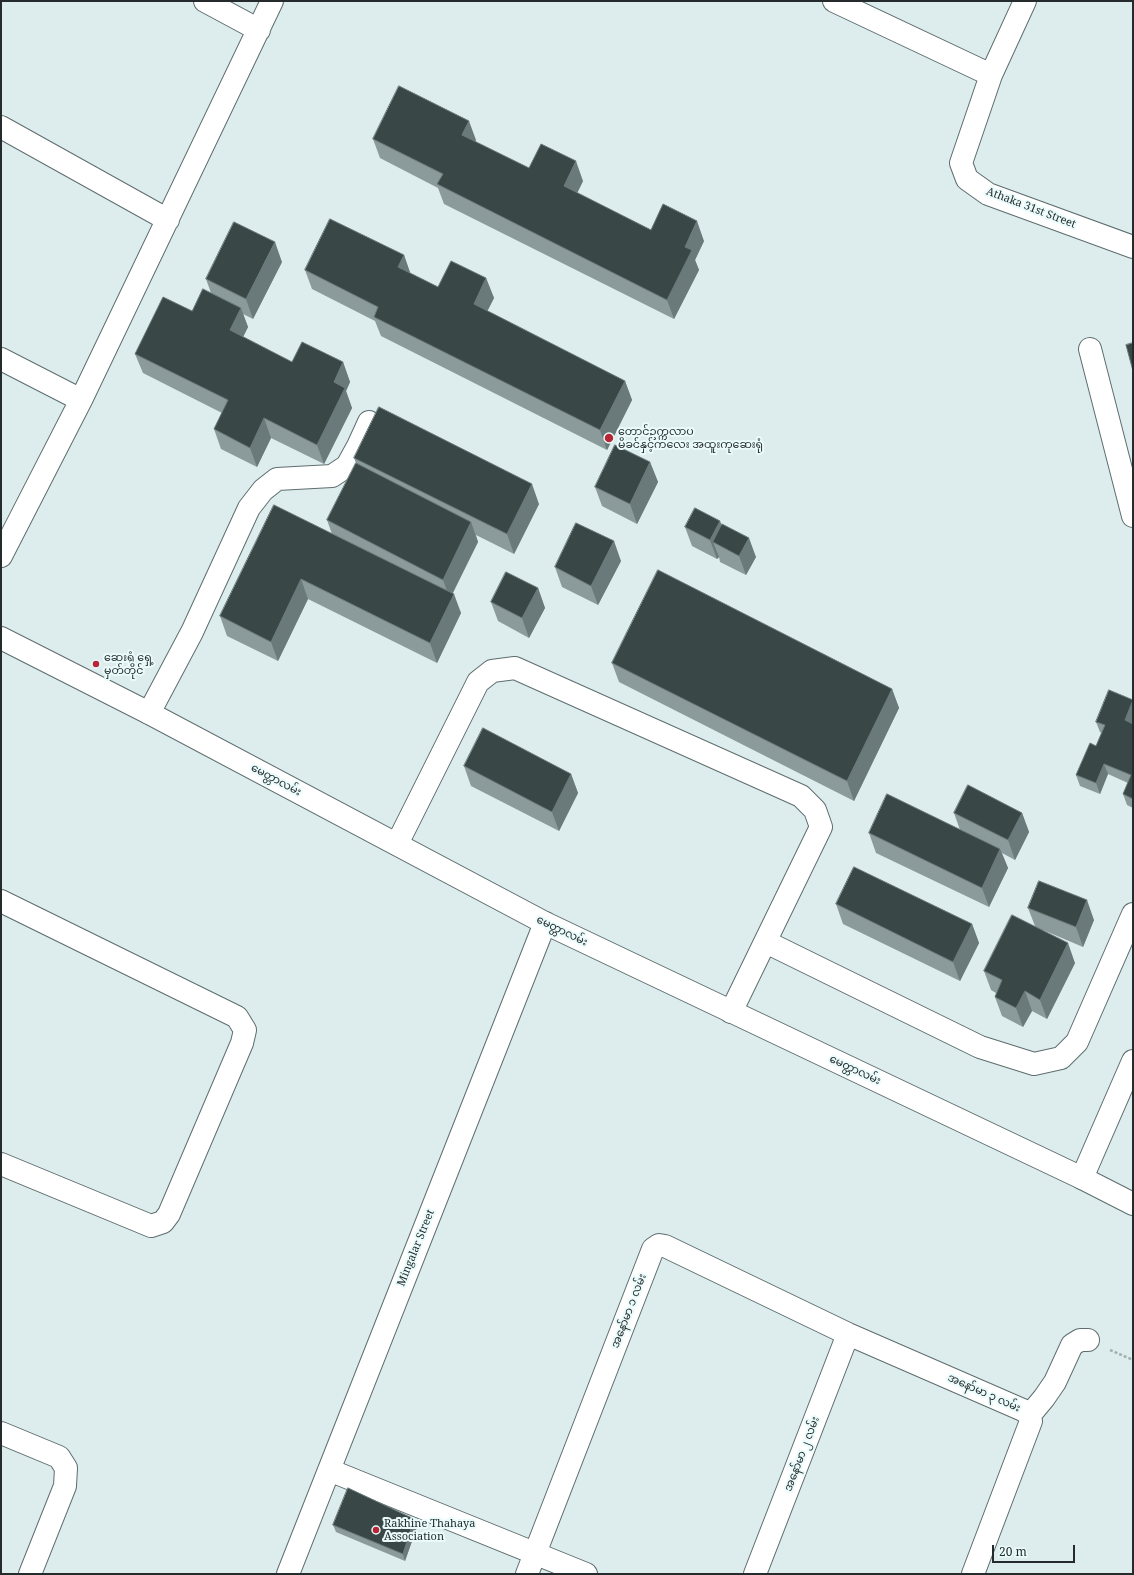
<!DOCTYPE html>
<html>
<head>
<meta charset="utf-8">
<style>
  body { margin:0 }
  #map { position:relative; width:1134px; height:1575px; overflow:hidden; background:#ddedee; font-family:"Noto Serif",serif }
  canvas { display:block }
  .frame { position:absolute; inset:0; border:2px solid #252b2c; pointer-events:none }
  .scale { position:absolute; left:992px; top:1545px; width:83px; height:18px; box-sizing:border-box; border:2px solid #252b2c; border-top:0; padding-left:5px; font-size:12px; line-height:14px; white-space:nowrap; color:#252b2c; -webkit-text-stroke:3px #eafbfc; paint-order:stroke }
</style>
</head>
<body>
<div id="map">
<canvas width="1134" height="1575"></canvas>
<div class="frame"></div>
<div class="scale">20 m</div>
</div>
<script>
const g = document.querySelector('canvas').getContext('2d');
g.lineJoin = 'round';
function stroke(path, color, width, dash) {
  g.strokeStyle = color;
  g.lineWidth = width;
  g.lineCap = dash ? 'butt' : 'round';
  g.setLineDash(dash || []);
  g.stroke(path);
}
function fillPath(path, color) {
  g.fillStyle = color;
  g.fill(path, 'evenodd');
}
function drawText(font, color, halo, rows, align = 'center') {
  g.font = font + ' "Noto Serif","Noto Sans Myanmar",serif';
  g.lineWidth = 4;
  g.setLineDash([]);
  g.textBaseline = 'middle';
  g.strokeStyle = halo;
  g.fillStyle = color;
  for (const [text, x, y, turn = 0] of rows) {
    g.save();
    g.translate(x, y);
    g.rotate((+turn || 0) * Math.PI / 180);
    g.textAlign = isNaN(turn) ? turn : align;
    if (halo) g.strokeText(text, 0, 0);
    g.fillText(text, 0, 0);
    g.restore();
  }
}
const minor = new Path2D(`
  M205,1L259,30
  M834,1L991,75
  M1025,1L991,75L961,163L967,179L988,194L1133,247
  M1,127L168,220
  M1090,349L1133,516
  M1,359L81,400
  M1,556L81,400L272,1
  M149,713L192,632L249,508L263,490L277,479L332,476L347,466L358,446L369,422
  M397,844L478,682L492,671L515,668L801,796L815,810L821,827L731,1012
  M1,901L237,1017L245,1030L242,1043L169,1214L163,1222L151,1226L1,1164
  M766,942L980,1047L1034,1064L1061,1058L1077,1042L1133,914
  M1082,1178L1133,1061
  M1029,1416L1044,1398L1055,1382L1072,1345L1080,1340H1088
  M1,1433L59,1457L66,1468L65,1486L30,1574
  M329,1470L586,1574
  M288,1574L545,923
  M527,1574L653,1249L659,1245L665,1246L848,1334L1025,1411L1029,1416L1031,1421L973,1574
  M755,1574L848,1334`);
const major = new Path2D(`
  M1,638L149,713L545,923L1082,1178L1133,1204`);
stroke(minor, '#5e6d6e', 24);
stroke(major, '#5e6d6e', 24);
stroke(new Path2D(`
  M1110,1350L1133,1360`), '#a4b1b2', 2.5, [3, 2]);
stroke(minor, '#fff', 22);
stroke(major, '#fff', 22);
fillPath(new Path2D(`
  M373,139L476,140L475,142L529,168L583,181L577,193L651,230L704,241L695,260L699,270L674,319L444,204L438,188L380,158Z
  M404,255L410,273L438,287L486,278L494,298L487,311L625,381L632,400L607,450L381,336L375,321L312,289L305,270Z
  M282,262L253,319L243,314L248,327L243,337L292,362H343L350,382L346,391L352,408L324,464L271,438L257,467L221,449L214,429L222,413L143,373L135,354L192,311L211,293L206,279Z
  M354,458L539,504L514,554L476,535L478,542L452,593L461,613L437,663L308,599L278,661L227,636L220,616L332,534L327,520L356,463Z
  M650,462L658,482L637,524L602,506L595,487Z
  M720,521L721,526L756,557L746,575L720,562L719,557L717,559L692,546L685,527Z
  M621,561L598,605L562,587L555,567Z
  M538,588L545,608L529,638L498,621L491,602Z
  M612,663L892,689L899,708L854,801L619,682Z
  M1133,700V720L1132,723L1133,724V808L1127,805L1123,794L1128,783L1108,774L1100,794L1080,786L1076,775L1096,746L1102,733L1100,732L1096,722Z
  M464,766L571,774L578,793L559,831L471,786Z
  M954,813H1022L1029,832L1015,860L1002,853L1008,868L989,907L876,853L869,833L960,830Z
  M836,904L972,924L979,943L960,981L843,924Z
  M1028,908L1094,920L1083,947L1043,930L1075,963L1047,1019L1032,1011L1023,1027L1002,1016L995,997L996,993L991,990L984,971L1035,926Z
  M414,1519L417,1527L405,1561L336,1532L333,1525Z`), '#8b9a9a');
fillPath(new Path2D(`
  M469,121L476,140L469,155L462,135Z
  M576,161L583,181L571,206L564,186Z
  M697,221L704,241L695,260L699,270L674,319L667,300L685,247Z
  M275,242L282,262L253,319L246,299Z
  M404,255L411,275L398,267Z
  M486,278L494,298L481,324L474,304Z
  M241,308L248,327L237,349L230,330Z
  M343,362L350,382L346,391L352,408L324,464L317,445L334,382Z
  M625,381L632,400L607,450L600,430Z
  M264,418L271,438L257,467L250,448Z
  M650,462L658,482L637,524L630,504Z
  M532,484L539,504L514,554L507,534Z
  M720,521L727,541L713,542L719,557L717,559L710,540Z
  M471,522L478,542L450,599L443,580Z
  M749,538L756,557L746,575L739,556Z
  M614,541L621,561L598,605L591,586Z
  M301,579L308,599L278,661L271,642Z
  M538,588L545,608L529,638L522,618Z
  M454,594L461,613L437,663L430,643Z
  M892,689L899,708L854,801L847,781Z
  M1133,700V720L1129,731L1125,720Z
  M1104,764L1108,774L1100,794L1096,783Z
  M571,774L578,793L559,831L552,812Z
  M1022,813L1029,832L1015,860L1008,840Z
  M1000,849L1008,868L989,907L982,888Z
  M1087,900L1094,920L1083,947L1076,927Z
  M972,924L979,943L960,981L953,962Z
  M1068,943L1075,963L1047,1019L1040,1000Z
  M1025,991L1032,1011L1023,1027L1016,1008Z
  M414,1519L417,1527L405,1561L403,1554Z`), '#6a7979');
const building = new Path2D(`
  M399,86L469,121L462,135L529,168L541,144L576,161L564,186L651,230L663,204L697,221L685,247L692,250L667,300L437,184L443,174L373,139Z
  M330,219L404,255L398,267L438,287L451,261L486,278L474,304L625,381L600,430L374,317L378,307L305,270Z
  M234,222L275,242L246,299L206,279Z
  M203,289L241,308L230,330L292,362L302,342L343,362L334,382L345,388L317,445L264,418L250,448L214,429L228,400L135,354L163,297L192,311Z
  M1133,343V371L1126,345Z
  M379,407L532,484L507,534L354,458Z
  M615,445L650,462L630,504L595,487Z
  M356,463L471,522L443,580L327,520Z
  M274,505L454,594L430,643L301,579L271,642L220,616Z
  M695,508L720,521L710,540L685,527Z
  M576,523L614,541L591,586L555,567Z
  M722,524L749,538L739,556L713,542Z
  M658,570L892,689L847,781L612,663Z
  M506,572L538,588L522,618L491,602Z
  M1109,690L1133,700L1125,720L1133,724V799L1123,794L1131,775L1104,764L1096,783L1076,775L1090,743L1096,746L1105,725L1096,722Z
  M483,728L571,774L552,812L464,766Z
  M968,785L1022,813L1008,840L954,813Z
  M887,794L1000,849L982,888L869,833Z
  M854,867L972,924L953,962L836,904Z
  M1039,881L1087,900L1076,927L1028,908Z
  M1012,915L1068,943L1040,1000L1025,991L1016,1008L995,997L1002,980L984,971Z
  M348,1488L414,1519L403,1554L333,1525Z`);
fillPath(building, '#394747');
stroke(building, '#6a7979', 1);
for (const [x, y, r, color] of [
  [609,438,5,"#b72636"],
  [96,664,4,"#b72636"],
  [376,1530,4,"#b72636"]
]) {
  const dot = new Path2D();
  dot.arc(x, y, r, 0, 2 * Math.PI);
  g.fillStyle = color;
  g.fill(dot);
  stroke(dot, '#eafbfc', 1.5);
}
drawText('11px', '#252b2c', '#eafbfc', [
  ["Athaka 31st Street",1031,208,21],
  ["မေတ္တာလမ်း",276,780,28],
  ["မေတ္တာလမ်း",562,931,26],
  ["မေတ္တာလမ်း",855,1070,25],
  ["Mingalar Street",416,1248,-68],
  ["အနော်မာ ၁ လမ်း",629,1311,-69],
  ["အနော်မာ ၃ လမ်း",984,1393,24],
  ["အနော်မာ ၂ လမ်း",802,1454,-69]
]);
drawText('11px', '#252b2c', '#eafbfc', [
  ["တောင်ဥက္ကလာပ",618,432],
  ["မိခင်နှင့်ကလေး အထူးကုဆေးရုံ",618,445],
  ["ဆေးရုံ ရှေ့",104,658],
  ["မှတ်တိုင်",104,671],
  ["Rakhine Thahaya",384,1524],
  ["Association",384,1537]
], 'left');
</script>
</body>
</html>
